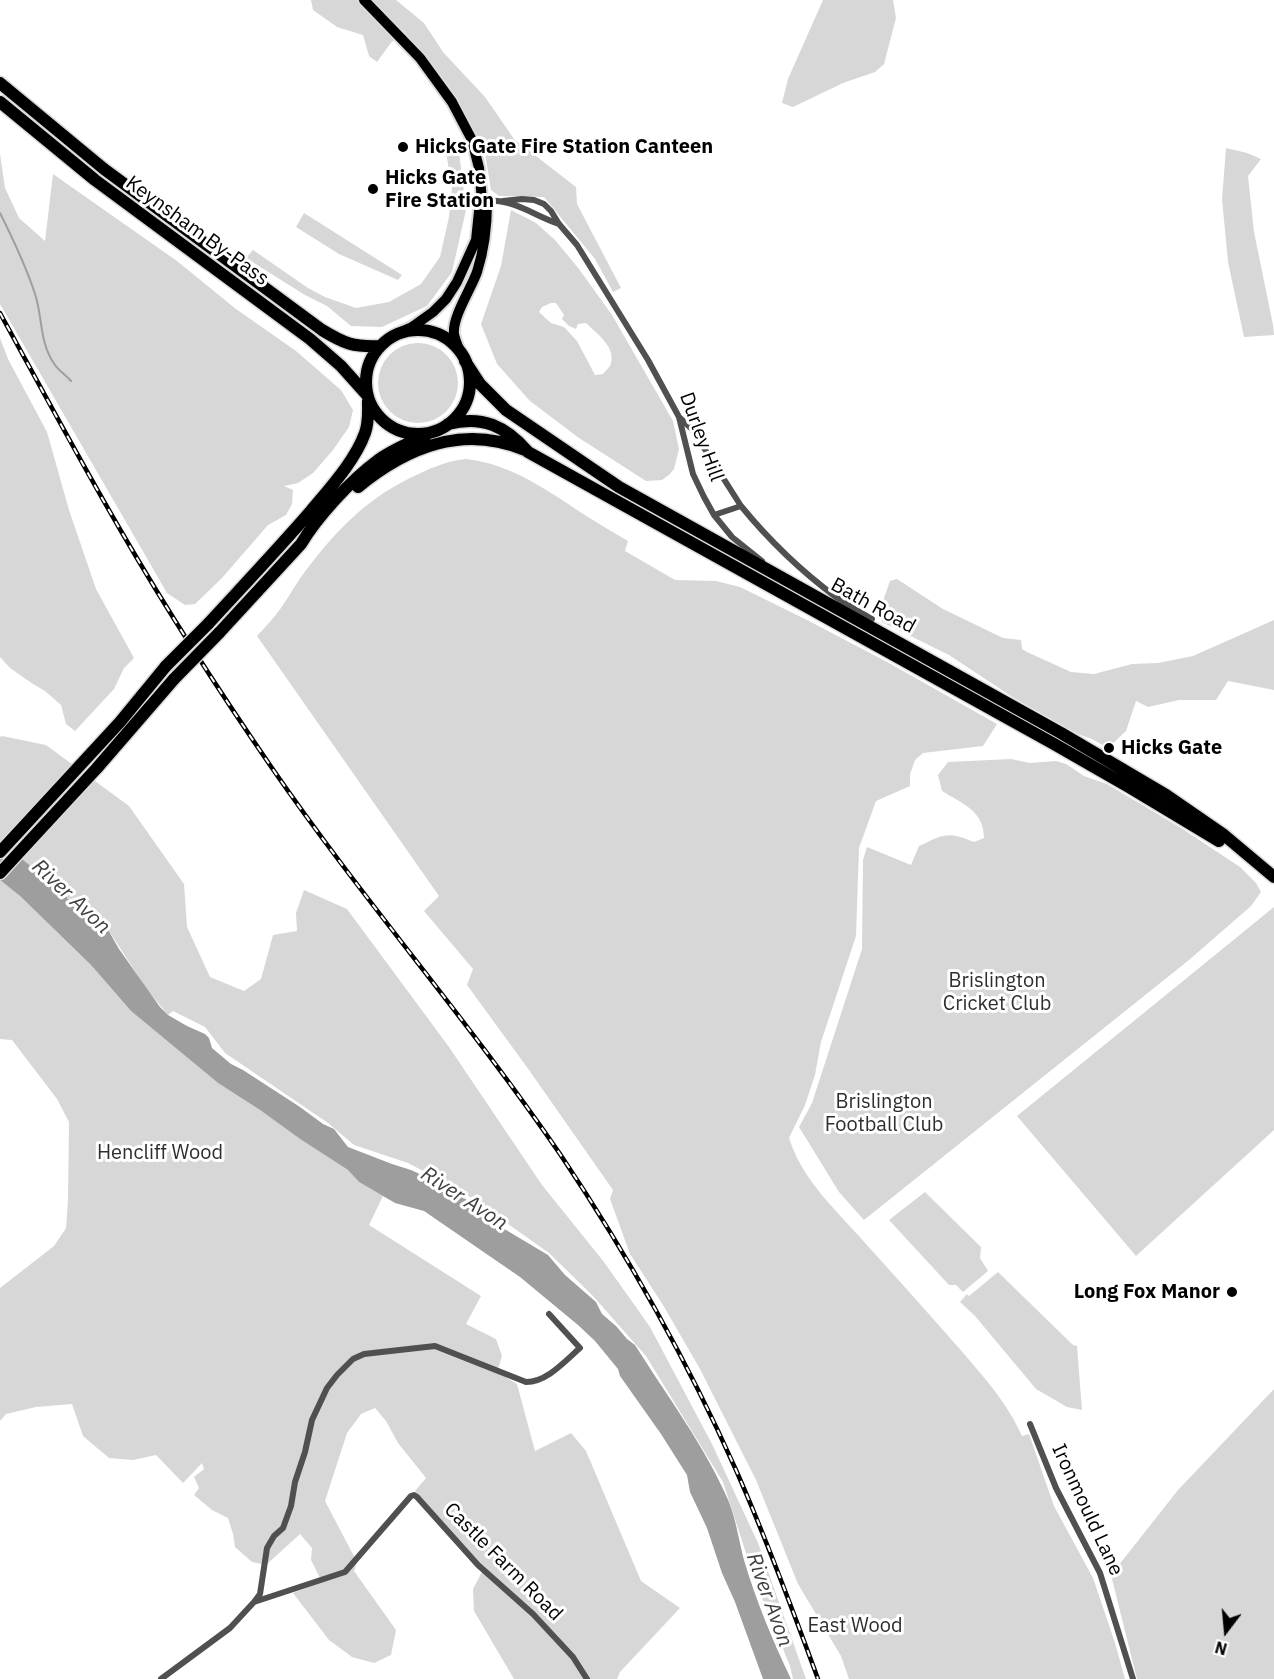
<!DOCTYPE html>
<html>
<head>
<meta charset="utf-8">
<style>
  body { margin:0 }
  #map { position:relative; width:1274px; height:1679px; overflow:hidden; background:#fff; font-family:"IBM Plex Sans",sans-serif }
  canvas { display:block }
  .north { position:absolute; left:1196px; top:1601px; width:60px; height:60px; -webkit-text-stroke:4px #fff; paint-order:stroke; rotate:196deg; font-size:16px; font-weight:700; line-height:24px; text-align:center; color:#000 }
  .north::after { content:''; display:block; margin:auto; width:21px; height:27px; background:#000; clip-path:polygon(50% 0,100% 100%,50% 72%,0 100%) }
</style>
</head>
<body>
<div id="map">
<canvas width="1274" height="1679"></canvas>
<div class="north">N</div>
</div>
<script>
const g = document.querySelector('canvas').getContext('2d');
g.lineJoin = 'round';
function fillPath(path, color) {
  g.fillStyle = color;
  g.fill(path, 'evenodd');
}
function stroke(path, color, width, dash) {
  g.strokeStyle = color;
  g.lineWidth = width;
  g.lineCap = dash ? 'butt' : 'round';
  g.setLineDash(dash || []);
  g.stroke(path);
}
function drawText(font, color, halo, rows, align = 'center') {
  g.font = font + ' "IBM Plex Sans",sans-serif';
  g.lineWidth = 6;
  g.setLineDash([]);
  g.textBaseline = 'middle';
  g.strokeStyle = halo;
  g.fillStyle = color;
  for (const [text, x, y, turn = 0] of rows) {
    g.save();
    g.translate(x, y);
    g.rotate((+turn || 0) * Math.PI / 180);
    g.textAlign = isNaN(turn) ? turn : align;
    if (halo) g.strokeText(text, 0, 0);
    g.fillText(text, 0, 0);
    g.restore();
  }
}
fillPath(new Path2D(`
  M311,0H396L424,23L443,52L485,97L514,139L576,187L577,204L621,288L613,292L595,259L544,197L499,196L491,190L485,153L449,86L403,30L390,44L377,62L369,56L363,35L337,27L313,10Z
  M823,0H893L896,18L884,64L875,72L843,83L793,107L782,103L788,79Z
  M451,136L458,143L466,210L452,272L427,306L382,327L351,326L327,306L305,295L246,258L253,250L308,288L325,297L356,308L389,302L421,284L440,257L449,217L452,188L445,146Z
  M1226,148L1247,153L1261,159L1248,176L1254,232L1273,325L1274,335L1244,337L1228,262L1222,199Z
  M0,154L5,188L19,218L45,241L53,174L177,261L236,309L296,351L341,390L353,410L349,427L333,450L313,473L298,483L284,486L293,490L292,504L286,515L268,525L222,578L195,604L185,605L167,593L0,304Z
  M511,210L536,223L555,240L579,269L612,315L673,421L679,449L674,469L670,474L662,480L646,481L579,438L530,401L497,364L481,324L501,266ZM551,303H556L564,315L562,319L569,326L576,329L578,324L586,323C596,333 618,348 610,366C608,369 605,371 603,374L595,375L577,341L564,327L551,323L539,312L542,307Z
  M304,213L402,275L398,280L339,254L296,227Z
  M0,338L8,359L47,432L69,510L96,589L134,658L124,668L114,689L75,731L66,724L61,705L45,691L33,684L10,668L0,657Z
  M378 383a40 40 0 1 1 80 0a40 40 0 1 1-80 0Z
  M466,459C513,464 549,492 588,517C601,525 614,533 628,541L625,551L675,580L716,581L740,587L809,621L889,663L997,724L983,746L923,753L915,760L910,774V786L876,801L859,848L856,936L821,1042L815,1075L805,1105L789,1138C802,1178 830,1204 857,1234C891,1272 925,1309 958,1347C982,1375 1007,1402 1022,1436L1029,1434L1054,1506L1093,1578L1115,1643L1125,1679H849L841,1656L798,1584L756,1480L700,1369L663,1305L630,1254L610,1199L613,1190L529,1070L467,985L473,969L424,911L439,896L257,636C265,627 274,618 281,608C288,598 294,587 301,577C332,535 363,501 410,478C429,469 445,461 466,459Z
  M897,579L943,609L1003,638L1021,640L1022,649L1027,652L1071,672L1094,674L1132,664L1158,663L1193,656L1274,620V690L1228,681L1216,700H1179L1148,707L1136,701L1126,731L1108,748L1092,739L1078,734L1014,698L949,655L882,622V604L890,581Z
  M2,736L46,745L129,806L184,884L187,927L210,977L244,991L261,979L273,935L297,931L296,913L304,890L347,909L449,1047L542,1185L604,1262L650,1327L712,1444L758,1543L806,1679H793L790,1666L755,1581L723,1482L646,1356L592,1295L549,1253L463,1192L408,1163L354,1145L328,1123L225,1053L205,1027L173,1011L168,1015L146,988L107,928L96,922L86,913L70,903L65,894L60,890L0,841V737Z
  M1011,759L1030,763L1056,761L1066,764L1084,776L1107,784L1181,828L1240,867L1256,883L1261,892L1251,906L1189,960L864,1220L839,1192L799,1127L812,1103L862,949L863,860L867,847L911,865L919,846C944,834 948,831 974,842L984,838C984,811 963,804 942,791L938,775L948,762Z
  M0,880L20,896L91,965L131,1011L218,1083L260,1110L300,1139L348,1170L359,1182L383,1196L369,1225L481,1296L466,1324L496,1339L502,1356L497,1372L517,1384L535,1451L571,1433L586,1451L641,1581L680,1608L620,1672L617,1679H514L474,1611L473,1589L484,1568L447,1529L415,1491L426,1478L398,1443L386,1421L375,1408L361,1414L347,1433L325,1501L357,1562L354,1571L396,1630L391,1655L374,1663L352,1657L329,1640L293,1593L322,1582L311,1560L312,1548L300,1534L266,1565L252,1562L235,1547L233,1534L228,1518L212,1510L194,1495L199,1488L194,1477L204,1469L202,1463L183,1483L156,1455L133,1460L109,1458L83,1436L72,1404L36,1407L6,1414L0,1421V1288L54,1246L66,1228L68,1200L69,1122L57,1099L12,1040L0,1039Z
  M1274,907V1130L1136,1256L1017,1116Z
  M925,1192L981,1247L980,1258L988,1271L963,1292L956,1285H949L889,1220Z
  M998,1272L1073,1345L1077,1346L1082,1410L1067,1407L1036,1389L975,1316L960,1302L967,1294L969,1296Z
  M1274,1389V1679H1137L1111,1575L1178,1490Z`), '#d7d7d7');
fillPath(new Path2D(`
  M0,841L60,890L65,894L70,903L86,913L96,922L107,928L119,949L160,1007L168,1015L187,1026L205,1034L209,1038L212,1048L231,1064L243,1070L300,1107L323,1124L334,1129L348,1147L392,1164L411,1170L454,1190L501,1227L548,1255L565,1275L596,1302L602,1314L616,1326L627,1339L635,1345C667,1396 705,1446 729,1502C736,1520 739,1541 744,1560C756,1601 773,1641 791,1679H763L735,1602L722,1573L707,1528L690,1492L687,1475L661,1434L620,1376L618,1369L595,1341L578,1325L520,1277L424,1211L395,1203L359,1182L348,1170L300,1139L260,1110L218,1083L131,1011L91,965L20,896L0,880Z`), '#9e9e9e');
stroke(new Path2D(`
  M0,213C13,239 26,266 35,294C43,318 39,343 55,365C59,371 66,375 71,381`), '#9e9e9e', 2);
const primary = new Path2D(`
  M364,0L420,58L452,102L472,140L479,168L482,200L480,202L476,240L457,282L446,299L433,312L412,327L396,334
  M460,352C458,346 455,340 454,334C452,317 471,289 477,272C484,250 487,226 487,202L485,201`);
const highway = new Path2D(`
  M0,83L104,169L322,330C345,344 353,347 380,346
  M0,102L95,180L310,339L341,366L367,395
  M366 382a52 52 0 1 1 104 0a52 52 0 1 1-104 0Z
  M465,361L480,384L506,410L619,487L1061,733L1166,795L1224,835L1274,877
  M448,424C482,415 506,426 528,452L1054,744L1129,787L1219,841
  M358,487C407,447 463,424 525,450
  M208,624C242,587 277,550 310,512C329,489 355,461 365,433C369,422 368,412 368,401
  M219,633L301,544C317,517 351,480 377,461C391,450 410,443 426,435
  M0,852L120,722L166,666
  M0,873L97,768L174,679`);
stroke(primary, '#dbdbdb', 14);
stroke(highway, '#dbdbdb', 15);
stroke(new Path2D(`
  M485,200C519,201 530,214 559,224
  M503,201L522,199L534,200L544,204L551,211L559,224L577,245L648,360L679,417L693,474L704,497L714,515L732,537L762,561
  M680,418L692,429L741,506C768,539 801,571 836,597C847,605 860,612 872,619
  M714,515L741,506
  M1030,1424L1056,1488L1100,1573L1133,1679
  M254,1602L260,1594L267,1548L274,1536L283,1528L291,1506L295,1482L305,1452L312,1420L327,1388L337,1375L353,1359L364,1354L435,1346L526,1382C547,1382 565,1361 580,1348L549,1314
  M161,1679L230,1628L254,1602L345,1572L411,1496L414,1495L417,1497L478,1565L533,1614L573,1657L587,1679`), '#505050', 6);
stroke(primary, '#000', 10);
stroke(highway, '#000', 12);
const rail = new Path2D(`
  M0,313C40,386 79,459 121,531C168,612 219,691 272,768C363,900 469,1021 560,1154C627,1254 687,1360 736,1470C766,1538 792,1608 818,1679`);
stroke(rail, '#000', 4.5);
stroke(rail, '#fff', 2, [7]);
const highwayBridge = new Path2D(`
  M166,666L208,624
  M174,679L219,633`);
stroke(highwayBridge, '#dbdbdb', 15, []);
stroke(highwayBridge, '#000', 12);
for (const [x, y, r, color] of [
  [403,147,6,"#000"],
  [373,189,6,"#000"],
  [1109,748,6,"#000"],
  [1232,1292,6,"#000"]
]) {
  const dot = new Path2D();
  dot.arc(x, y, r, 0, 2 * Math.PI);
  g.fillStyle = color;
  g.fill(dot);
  stroke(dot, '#fff', 2);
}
drawText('bold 20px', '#000', '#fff', [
  ["Hicks Gate Fire Station Canteen",415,147],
  ["Hicks Gate",385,178],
  ["Fire Station",385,201],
  ["Hicks Gate",1121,748],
  ["Long Fox Manor",1220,1292,"right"]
], 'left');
drawText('20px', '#000', '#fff', [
  ["Keynsham By-Pass",197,231,36],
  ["Durley Hill",701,437,70],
  ["Bath Road",873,606,29],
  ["Ironmould Lane",1087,1510,65],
  ["Castle Farm Road",503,1562,45]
]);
drawText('20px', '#2e2e2e', '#fff', [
  ["Brislington",997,981],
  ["Cricket Club",997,1004],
  ["Brislington",884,1102],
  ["Football Club",884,1125],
  ["Hencliff Wood",160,1153],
  ["East Wood",855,1626]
]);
drawText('italic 21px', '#3f3f3f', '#fff', [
  ["River Avon",71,897,43],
  ["River Avon",464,1199,33],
  ["River Avon",769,1600,70]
]);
</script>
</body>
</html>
